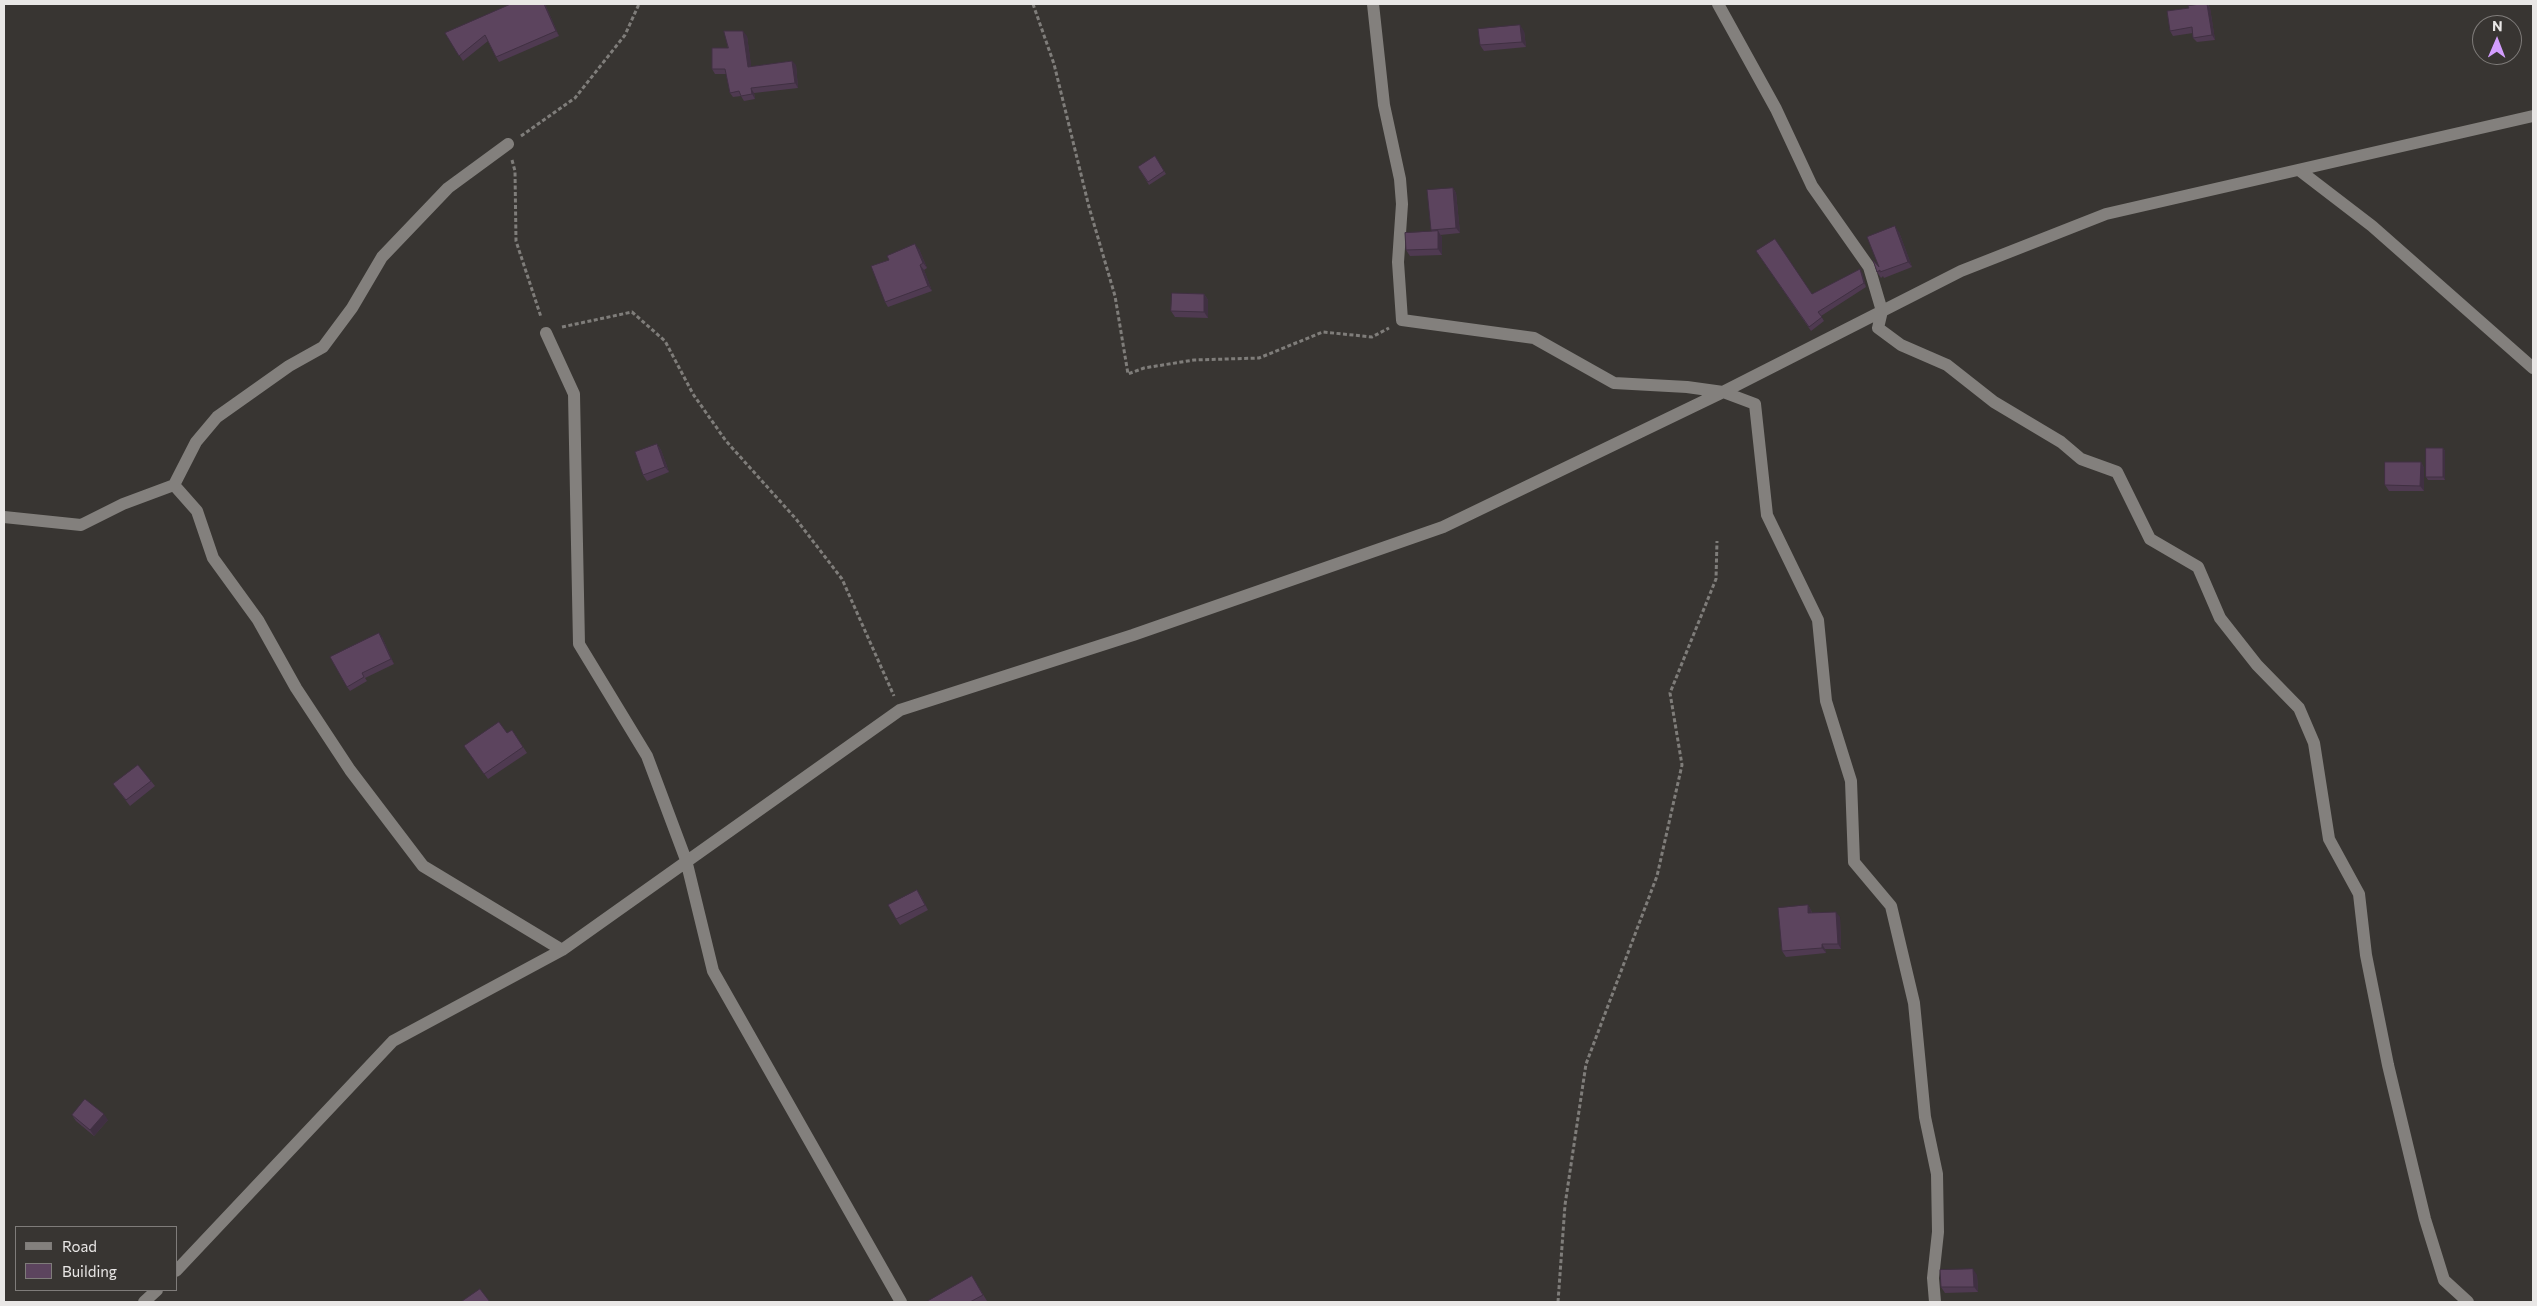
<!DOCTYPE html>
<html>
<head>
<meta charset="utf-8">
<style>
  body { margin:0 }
  #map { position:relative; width:2537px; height:1306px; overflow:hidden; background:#383532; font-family:Commissioner,sans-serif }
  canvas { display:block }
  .frame { position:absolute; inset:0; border:5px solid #e9e7e6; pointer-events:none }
  .legend { position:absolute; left:15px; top:1226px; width:162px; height:65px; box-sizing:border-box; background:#383532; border:1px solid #7f7c7a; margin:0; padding:6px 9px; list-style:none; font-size:15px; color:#e9e7e6 }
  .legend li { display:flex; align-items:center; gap:10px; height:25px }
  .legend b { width:25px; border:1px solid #7f7c7a }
  .north { position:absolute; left:2472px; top:15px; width:50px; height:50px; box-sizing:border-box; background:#383532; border:1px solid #7f7c7a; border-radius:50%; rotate:1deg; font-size:14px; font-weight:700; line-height:20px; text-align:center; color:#e9e7e6 }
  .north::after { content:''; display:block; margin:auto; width:18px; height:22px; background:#d29dfd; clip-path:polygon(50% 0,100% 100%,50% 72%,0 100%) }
</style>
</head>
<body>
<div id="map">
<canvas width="2537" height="1306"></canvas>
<div class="frame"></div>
<ul class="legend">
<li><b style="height:6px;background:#83807d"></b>Road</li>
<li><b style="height:14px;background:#5c445e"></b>Building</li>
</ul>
<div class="north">N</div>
</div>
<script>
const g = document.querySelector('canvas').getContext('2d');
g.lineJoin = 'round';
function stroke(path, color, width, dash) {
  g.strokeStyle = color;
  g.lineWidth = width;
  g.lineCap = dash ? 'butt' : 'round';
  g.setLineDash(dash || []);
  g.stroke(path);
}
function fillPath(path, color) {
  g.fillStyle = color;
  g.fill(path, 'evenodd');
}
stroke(new Path2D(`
  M1033,4L1054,64L1089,207L1115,296L1128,374L1144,368L1194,360L1259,358L1323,332L1372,337L1389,328
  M521,136L575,98L625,35L639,4
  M512,160L515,171L516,241L541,317
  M562,327L632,312L665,341L693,394L726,441L796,519L842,579L894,696
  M1558,1302L1565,1205L1586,1064L1657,876L1682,765L1670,693L1716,579L1717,541`), '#7f7d7a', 3, [4, 2.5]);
stroke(new Path2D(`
  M1373,4L1384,105L1400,179L1402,204L1398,262L1402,320L1534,338L1614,383L1687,387L1723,392L1755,404L1767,515L1818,620L1826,701L1851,781L1854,862L1891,906L1914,1003L1925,1117L1937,1174L1938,1232L1933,1278L1935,1302
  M1718,4L1776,109L1812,186L1869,267L1882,311L1878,328L1901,345L1947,365L1994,402L2061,442L2081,459L2117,472L2150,539L2198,567L2220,618L2257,665L2299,708L2314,743L2329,839L2359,894L2366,955L2388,1065L2425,1219L2444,1280L2468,1302
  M2299,170L2372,226L2533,368
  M546,333L574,394L579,644L647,756L686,860L713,971L901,1302
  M174,485L197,511L213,558L258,620L296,688L350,770L423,866L562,950
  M4,517L81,525L123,504L174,485L196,442L217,417L289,366L323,347L352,308L382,257L448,188L508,144
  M176,1271L393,1041L562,950L900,710L1133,635L1443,527L1723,392L1961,271L2106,214L2533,116
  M144,1302L157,1290`), '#83807d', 12);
fillPath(new Path2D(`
  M545,4L559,36L499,62L496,57L488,41L463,61L445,33Z
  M2201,4H2208L2210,8L2215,40L2197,42L2193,38V33L2173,36L2170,31L2189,8Z
  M1524,31L1526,47L1484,51L1480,45Z
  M747,36L751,66L796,65L798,88L754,93L755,99L744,101L741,96L733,97L730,93L726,74H715L712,69L728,48Z
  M1155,156L1166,174L1149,185L1138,167Z
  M1453,188L1456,193L1460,233L1440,235L1442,237V255L1410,256L1406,250L1432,232L1431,230Z
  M1899,232L1912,267L1884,278L1883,276L1881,278L1877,272L1879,267Z
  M919,249L927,268L924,270L932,291L888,307L885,302L889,260Z
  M1756,251L1812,294L1862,273L1866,287L1821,316L1824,321L1811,331Z
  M1204,294L1208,300V318L1175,317L1171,311Z
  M657,444L661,450L669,472L647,481L643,475Z
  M2443,448L2445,451V480H2428L2426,477Z
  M2421,462L2424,468V491H2389L2385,485Z
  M382,637L394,664L365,678L367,681L350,691L347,687Z
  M512,730L527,753L488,779L464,746L507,733Z
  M151,781L155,786L130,806L113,784Z
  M917,890L921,896L928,910L900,925L896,919Z
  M1808,905L1811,910L1812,913L1840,917L1841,949H1825L1826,953L1786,957L1782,951Z
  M72,1115L108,1120L94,1136L76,1121Z
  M1977,1275L1978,1292L1945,1293L1941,1287Z
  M972,1276L987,1301L984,1302H928Z`), '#4f3a51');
fillPath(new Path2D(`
  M544,4H545L559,36L556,31Z
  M2207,4L2210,8L2215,40L2212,35Z
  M1520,25L1524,31L1526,47L1522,42Z
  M743,31L747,36L752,72L748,67Z
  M792,61L796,65L798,88L795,83Z
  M751,88L754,93L755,99L752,94Z
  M1453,188L1456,193L1460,233L1456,228Z
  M1895,226L1899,232L1912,267L1908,262Z
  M1438,231L1442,237V255L1438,249Z
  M915,244L919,249L927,268L923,263Z
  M920,265L924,270L932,291L928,286Z
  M1860,269L1862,273L1866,287L1864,283Z
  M1204,294L1208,300V318L1204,312Z
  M657,444L661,450L669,472L665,467Z
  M2443,448L2445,451V480L2443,477Z
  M2421,462L2424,468V491L2420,486Z
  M379,633L382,637L394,664L391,659Z
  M917,890L921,896L928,910L925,905Z
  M1808,905L1811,910L1812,918L1808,913Z
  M1836,912L1840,917L1841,949L1838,944Z
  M1822,944L1825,949L1826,953L1822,948Z
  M104,1114L108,1120L94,1136L90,1130Z
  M1973,1269L1977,1275L1978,1292L1974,1287Z`), '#403042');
const building = new Path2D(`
  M511,4H544L556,31L496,57L485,35L459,56L445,33Z
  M2201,4H2207L2212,35L2193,38L2192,27L2170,31L2167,11L2189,8L2188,6Z
  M1520,25L1522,42L1480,45L1478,29Z
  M724,31H743L748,67L792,61L795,83L751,88L752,94L741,96L739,91L730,93L725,69H712V48H728Z
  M1155,156L1164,171L1148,182L1138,167Z
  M1453,188L1456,228L1431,230L1427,190Z
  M1895,226L1908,262L1880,272V270L1877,272L1873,260L1879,267L1867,237Z
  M1438,231V249L1406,250L1405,233Z
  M1775,239L1812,294L1860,269L1864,283L1818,312L1822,317L1809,327L1756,251Z
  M915,244L923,263L920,265L928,286L885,302L871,266L889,260L887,256Z
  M1172,293L1204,294V312L1171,311Z
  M657,444L665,467L643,475L635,452Z
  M2426,448H2443V477H2426Z
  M2385,462H2421L2420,486L2385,485Z
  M379,633L391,659L362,673L364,677L347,687L330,657Z
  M499,722L507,733L512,730L523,747L484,774L464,746Z
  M138,765L151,781L126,800L113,784Z
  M917,890L925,905L896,919L888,905Z
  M1808,905V913L1836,912L1838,944H1822V948L1782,951L1778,908Z
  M85,1099L104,1114L90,1130L72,1115Z
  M1973,1269L1974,1287H1941L1940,1270Z
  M972,1276L983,1295L970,1302H928V1301Z
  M480,1289L490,1302H461Z`);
fillPath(building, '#5c445e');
stroke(building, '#403042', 1);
</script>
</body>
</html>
